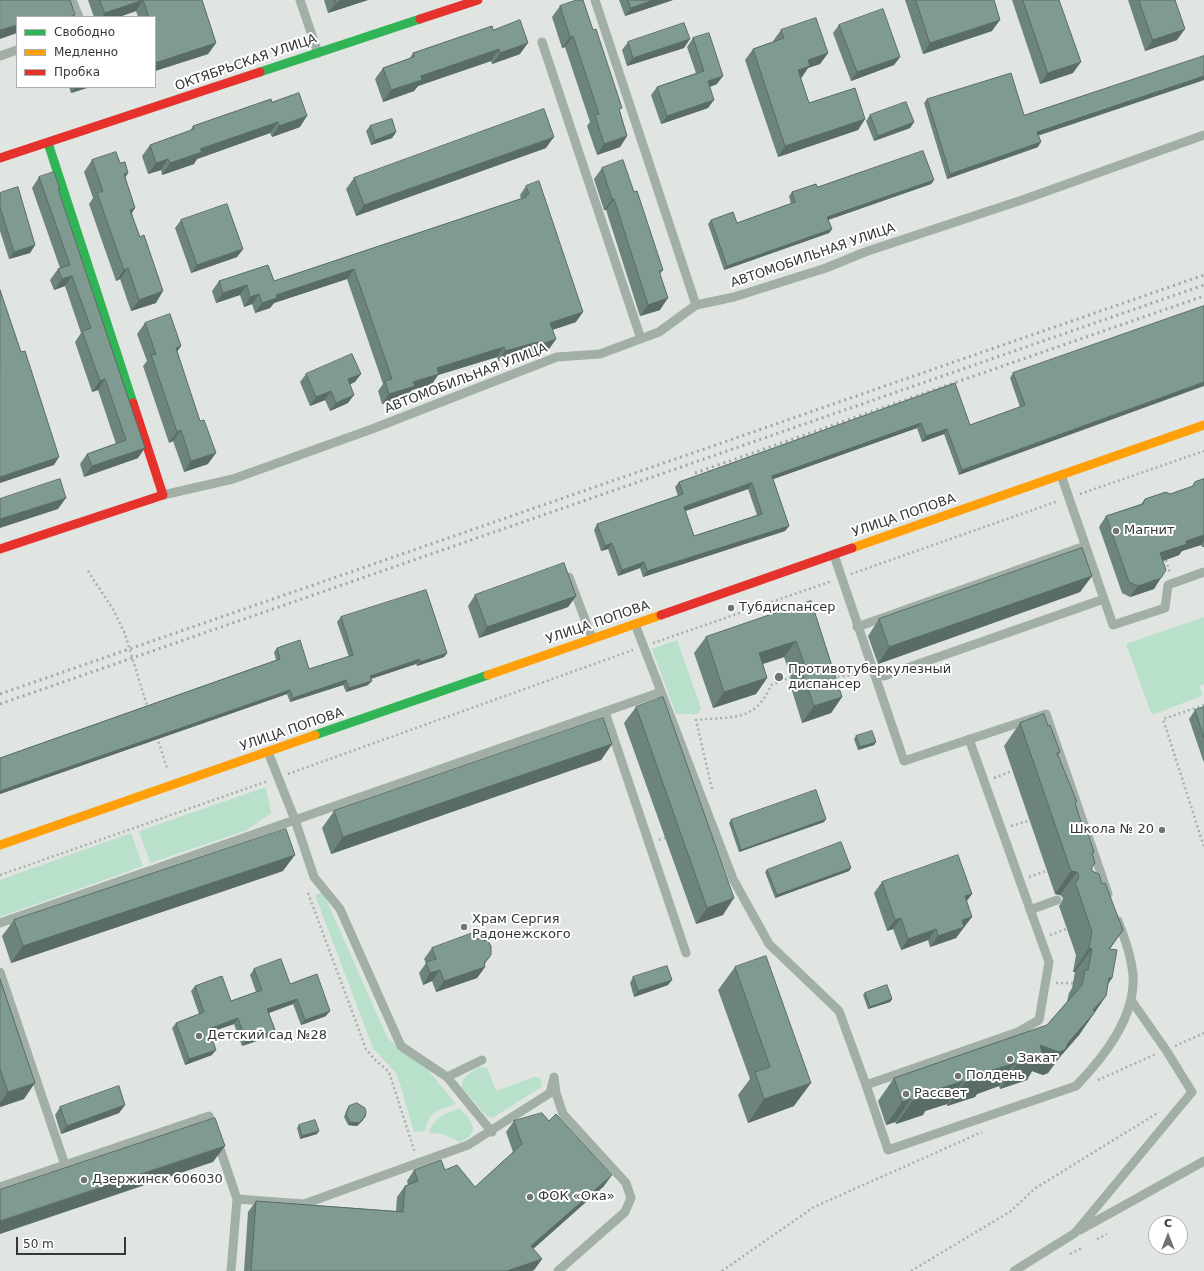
<!DOCTYPE html>
<html>
<head>
<meta charset="utf-8">
<style>
  body { margin:0 }
  #map { position:relative; width:1204px; height:1271px; overflow:hidden; background:#e0e5e2; font-family:"DejaVu Sans",sans-serif }
  canvas { display:block }
  .legend { position:absolute; left:16px; top:16px; width:140px; height:72px; box-sizing:border-box; background:#fff; border:1px solid #adafae; margin:0; padding:5px 7px; list-style:none; font-size:12px; color:#333735 }
  .legend li { display:flex; align-items:center; gap:8px; height:20px }
  .legend b { width:20px; border:1px solid #adafae }
  .north { position:absolute; left:1148px; top:1215px; width:40px; height:40px; box-sizing:border-box; background:#fff; border:1px solid #adafae; border-radius:50%; rotate:0deg; font-size:11px; font-weight:700; line-height:16px; text-align:center; color:#333735 }
  .north::after { content:''; display:block; margin:auto; width:14px; height:18px; background:#707472; clip-path:polygon(50% 0,100% 100%,50% 72%,0 100%) }
  .scale { position:absolute; left:16px; top:1237px; width:110px; height:18px; box-sizing:border-box; border:2px solid #333735; border-top:0; padding-left:5px; font-size:12px; line-height:14px; white-space:nowrap; color:#333735; -webkit-text-stroke:3px #fff; paint-order:stroke }
</style>
</head>
<body>
<div id="map">
<canvas width="1204" height="1271"></canvas>
<ul class="legend">
<li><b style="height:5px;background:#30b455"></b>Свободно</li>
<li><b style="height:5px;background:#ff9f0a"></b>Медленно</li>
<li><b style="height:5px;background:#e5322d"></b>Пробка</li>
</ul>
<div class="north">С</div>
<div class="scale">50 m</div>
</div>
<script>
const g = document.querySelector('canvas').getContext('2d');
g.lineJoin = 'round';
function fillPath(path, color) {
  g.fillStyle = color;
  g.fill(path, 'evenodd');
}
function stroke(path, color, width, dash) {
  g.strokeStyle = color;
  g.lineWidth = width;
  g.lineCap = dash ? 'butt' : 'round';
  g.setLineDash(dash || []);
  g.stroke(path);
}
function drawText(font, color, halo, rows, align = 'center') {
  g.font = font + ' "DejaVu Sans",sans-serif';
  g.lineWidth = 4;
  g.setLineDash([]);
  g.textBaseline = 'middle';
  g.strokeStyle = halo;
  g.fillStyle = color;
  for (const [text, x, y, turn = 0] of rows) {
    g.save();
    g.translate(x, y);
    g.rotate((+turn || 0) * Math.PI / 180);
    g.textAlign = isNaN(turn) ? turn : align;
    if (halo) g.strokeText(text, 0, 0);
    g.fillText(text, 0, 0);
    g.restore();
  }
}
fillPath(new Path2D(`
  M1204,617V684L1199,686L1202,693L1201,696L1155,714L1151,713L1126,644Z
  M677,640L701,708L697,714H676L652,649Z
  M266,787L271,813L247,830L150,863L139,831Z
  M131,833L143,866L0,917V880Z
  M321,893L325,897L388,1039L424,1065L456,1104C440,1110 428,1111 425,1131L414,1132L397,1074L373,1048L315,895Z
  M480,1067L487,1068L496,1091L534,1077L539,1078L542,1082L541,1087L493,1118L487,1116L462,1088C461,1076 471,1073 480,1067Z
  M459,1108C472,1120 482,1133 460,1142L442,1134L429,1133C433,1117 446,1114 459,1108Z`), '#b8e0cb');
stroke(new Path2D(`
  M1080,494L1204,451
  M1166,560L1170,573
  M88,571L114,611L125,634L148,709
  M851,574L1058,501
  M653,643L832,581
  M833,675L837,677L864,673
  M1204,705L1163,719L1204,847
  M157,737L167,768
  M288,774L633,650
  M994,778L1015,770
  M712,789L696,720C732,716 755,723 771,685L794,676
  M1011,826L1031,820
  M659,840L665,838
  M0,875L268,781
  M1029,877L1049,870
  M308,893L366,1049L374,1059L389,1072L415,1153
  M1050,935L1069,928
  M1056,983H1073
  M1175,1046L1204,1033
  M1098,1080L1156,1054
  M1097,1239L1107,1234
  M1070,1254L1082,1248
  M722,1271L814,1207L982,1132
  M911,1271L1011,1211L1034,1189L1159,1112`), '#a7b0ac', 2.5, [2, 3]);
stroke(new Path2D(`
  M72,0L79,17
  M300,0L318,53
  M595,0L696,305
  M542,42L641,339
  M0,56L17,50
  M1061,475L1113,625L1165,608L1168,585L1204,572
  M163,495L233,479L372,429L557,357L600,354L659,332L696,305L734,297L826,268L865,252L1025,199L1204,135
  M834,555L904,761L1046,714L1108,894
  M569,577L592,638
  M635,624L733,879L769,944L839,1011L866,1085
  M857,627L1085,546
  M875,673L884,676L1104,599
  M605,712L686,953
  M969,739L1049,962L1039,1020L1018,1032L866,1085L888,1150L1076,1086C1104,1057 1136,1017 1133,974C1131,955 1125,938 1118,921
  M268,752L295,820L314,877L340,909L401,1046L447,1077L482,1060
  M1030,910L1057,900
  M0,923L661,692
  M0,972L65,1165
  M447,1077L492,1132
  M0,1187L209,1116L237,1199
  M1080,1230L1204,1161
  M231,1271L237,1199L304,1204L468,1145L550,1093L554,1077L556,1093L563,1114L626,1183L631,1198L625,1212L558,1271
  M1014,1271L1075,1233L1192,1092L1166,1050L1131,1000`), '#a1afa7', 9);
stroke(new Path2D(`
  M260,72L420,19
  M48,143L133,403
  M315,735L488,675`), '#30b455', 9);
stroke(new Path2D(`
  M852,548L1204,425
  M488,675L661,615
  M0,845L315,735`), '#ff9f0a', 9);
stroke(new Path2D(`
  M420,19L478,0
  M0,158L260,72
  M0,549L163,495L133,403
  M661,615L852,548`), '#e5322d', 9);
stroke(new Path2D(`
  M695,473L1204,296
  M0,694L1204,275
  M0,704L1204,285`), '#9fa8a3', 3, [2, 4]);
fillPath(new Path2D(`
  M88,0H202L216,43L208,54L155,71V17H138L136,11L119,17H94Z
  M324,0H368L328,13Z
  M619,0H673L625,16Z
  M905,0H994L992,31L923,54Z
  M1012,0H1059L1073,73L1040,84Z
  M1128,0H1175L1177,40L1145,51Z
  M560,6L620,111L627,136L620,147L597,155L587,126L590,122L565,47L562,48L552,17Z
  M839,25L900,57L894,65L851,81L833,33Z
  M493,30L520,54L492,64L491,61L418,86L414,91L383,102L375,79L383,68L410,58L413,53Z
  M781,30L828,53L820,64L808,68L802,77L801,78L809,103L865,119L858,130L778,157L745,60L753,49L773,42V41Z
  M693,38L717,84L709,87L708,108L661,124L651,95L657,87L696,73L687,47Z
  M628,42L684,48L627,66L622,50Z
  M1204,80L1039,135L1038,147L947,179L924,103L927,99L1024,115Z
  M69,87H90L71,93Z
  M272,102L300,127L272,137L270,133L197,159L194,164L162,175L161,170L148,174L142,156L150,145L190,131L193,126Z
  M870,115L914,122L910,128L874,141L866,121Z
  M370,126L396,132L392,138L371,145L366,131Z
  M546,148L356,216L346,189L354,178Z
  M92,160L120,163L128,173L125,177L135,208L132,213L156,303L131,311L120,279L116,281L89,204L93,198L84,172Z
  M602,168L634,192L663,270L660,274V310L640,316L606,210H604L594,179Z
  M39,177L60,189L59,191L138,458L84,477L80,464L87,454L116,444L98,390L92,392L75,342L81,333L65,286L54,290L50,280L58,269L60,268L32,188Z
  M934,180L931,184L828,220L832,229L829,233L724,270L708,224L711,220L737,223L791,204L789,196L792,192L817,187Z
  M526,186L576,322L552,330L556,339L549,349L532,355L531,351L498,361L497,357L438,375L432,384L412,390L408,396L382,404L378,391L383,384L347,279L274,303L270,308L255,313L252,304L244,307L240,295L216,303L212,291L219,281H274L521,199L520,195Z
  M0,193L35,245L30,253L9,259L0,231Z
  M181,220L243,249L237,257L191,273L175,228Z
  M1204,306L959,475L944,434L922,442L917,428L773,479L789,526L785,531L643,577L640,568L618,576L608,549L601,551L594,530L597,524L678,496L675,487L679,482L955,383L970,425L1020,407L1010,378L1013,373ZM748,489L757,515L694,536L685,511Z
  M145,323L181,346L177,352L208,464L184,472L173,441L169,443L143,366L147,361L137,334Z
  M306,374L355,382L350,384L348,403L330,411L325,400L310,406L300,382Z
  M1204,479V547H1202L1201,545L1182,551L1179,555L1163,561L1154,589L1130,597L1122,593L1099,527L1106,516L1141,504L1145,499L1170,494L1192,487L1195,482Z
  M1092,576L1080,592L878,664L868,636L879,619Z
  M475,595L576,596L568,607L479,638L468,606Z
  M811,601L842,697L831,713L802,723L789,681L791,677L784,657L763,664L767,678L756,694L713,708L694,653L706,637Z
  M341,617L447,653L444,657L417,666L416,664L371,679L368,685L346,692L343,685L290,702L287,694L0,794V758L276,660L274,652L277,648L309,669L349,657L337,622Z
  M636,707L723,915L696,924L624,723Z
  M1204,707V763L1189,719L1195,710Z
  M1020,723L1048,726L1060,752L1058,755L1082,825L1094,852L1092,854V871L1102,884L1123,930L1110,949L1112,978L1108,984L1106,996L1079,1035L1059,1058L1048,1073L1043,1075L1032,1071L1027,1080L1000,1089L999,1086L977,1094L975,1097L947,1106V1104L925,1111L923,1115L896,1124L895,1122L886,1125L878,1101L894,1078L1047,1025L1067,1002L1069,993L1072,988L1075,972H1073L1076,955L1059,906L1062,901L1063,898L1060,895L1055,894L1004,746Z
  M856,736L876,742L874,745L858,750L854,739Z
  M612,744L601,760L331,854L322,828L334,811Z
  M731,820L824,822L739,852L729,823Z
  M851,868L849,871L775,898L765,872L767,870Z
  M283,871L11,963L2,936L14,920Z
  M882,882L972,894L966,901L964,928H963L956,938L930,947L928,940L901,950L893,929L887,931L874,893Z
  M475,938L491,955L484,965L485,967L477,978L436,992L432,981L423,985L419,973L426,963L424,959L432,948Z
  M735,967L794,1106L748,1123L738,1095L750,1079L718,990Z
  M254,969L290,984L326,1016L301,1025L293,1004L269,1013L275,1030L271,1036L242,1046L234,1024L210,1032L212,1055L185,1065L172,1028L176,1023L199,1014L191,991L195,986L231,1001L256,992L250,975Z
  M633,977L668,985L634,997L630,983Z
  M0,979L24,1099L0,1107Z
  M865,993L892,999L890,1002L868,1009L863,995Z
  M125,1105L119,1113L61,1134L55,1115L60,1107Z
  M349,1106L363,1120L357,1126L348,1125L344,1117L347,1109Z
  M514,1121H549L604,1186L533,1249L542,1259L534,1270L531,1271H244L248,1212L256,1201L396,1211L397,1197L405,1186L408,1185L407,1181L414,1170H445L475,1187L513,1152L506,1132Z
  M299,1125L317,1134L300,1139L297,1128Z`), '#6d847c');
fillPath(new Path2D(`
  M143,0L136,11L119,17H102L105,13Z
  M343,0H368L328,13L336,3Z
  M654,0H673L625,16L631,8Z
  M1000,20L992,31L923,54L930,43Z
  M17,25V33L0,39V30Z
  M1185,29L1177,40L1145,51L1153,40Z
  M573,36L565,47L562,48L570,37Z
  M690,39L684,48L627,66L633,58Z
  M216,43L208,54L155,71V63Z
  M528,43L520,54L492,64L500,53Z
  M499,49L491,61L418,86L414,91L383,102L391,90L421,76Z
  M828,53L820,64L808,68L802,77L791,81L798,70L808,60Z
  M900,57L894,65L851,81L857,72Z
  M1081,62L1073,73L1040,84L1048,73Z
  M723,76L717,84L702,90L708,81Z
  M1204,76V80L1034,137L1037,132Z
  M76,87H90L71,93L75,88Z
  M714,100L708,108L661,124L667,116Z
  M307,116L300,127L272,137L279,126Z
  M865,119L858,130L778,157L785,146Z
  M278,122L270,133L197,159L194,164L162,175L170,163L200,149Z
  M914,122L910,128L874,141L878,136Z
  M396,132L392,138L371,145L375,140Z
  M627,136L620,147L597,155L604,144Z
  M554,137L546,148L356,216L364,205Z
  M1041,142L1038,147L947,179L950,174Z
  M168,159L161,170L148,174L156,163Z
  M128,173L121,184L124,174Z
  M934,180L931,184L825,221L827,217Z
  M612,199H614L606,210H604Z
  M135,208L127,219L130,210Z
  M832,229L829,233L724,270L727,266Z
  M35,245L30,253L9,259L14,252Z
  M243,249L237,257L191,273L197,265Z
  M128,268L120,279L116,281L124,270Z
  M354,269L347,279L274,303L270,308L255,313L262,303L276,295Z
  M72,276L65,286L54,290L62,279Z
  M247,285L240,295L216,303L223,293Z
  M163,291L156,303L131,311L139,300Z
  M259,294L252,304L244,307L250,297Z
  M668,298L660,310L640,316L648,305Z
  M583,312L576,322L543,333L550,323Z
  M556,339L549,349L532,355L539,345Z
  M538,342L531,351L498,361L505,351Z
  M181,346L173,357L176,348Z
  M504,347L497,357L438,375L432,384L412,390L408,396L382,404L389,394L413,382L437,368Z
  M361,374L355,382L342,388L348,379Z
  M105,379L98,390L92,392L100,381Z
  M1204,382V386L959,475L962,470Z
  M331,391L325,400L310,406L316,397Z
  M354,395L348,403L330,411L336,403Z
  M921,423L917,428L768,481L772,476Z
  M947,429L944,434L922,442L926,436Z
  M181,430L173,441L169,443L177,432Z
  M145,448L138,458L84,477L92,466Z
  M216,453L208,464L184,472L191,461Z
  M59,457L54,465L0,483V477Z
  M752,483L748,489L680,513L684,507Z
  M66,498L58,509L0,528V519Z
  M789,526L785,531L643,577L647,571Z
  M1204,535V541L1201,545L1182,551L1179,555L1152,565L1160,553L1186,541Z
  M612,543L608,549L601,551L605,546Z
  M644,562L640,568L618,576L622,570Z
  M1092,576L1080,592L878,664L889,647Z
  M1161,578L1154,589L1130,597L1138,586Z
  M576,596L568,607L479,638L487,627Z
  M796,641L784,657L747,669L759,653Z
  M447,653L444,657L417,666L420,662Z
  M420,659L416,664L367,680L370,676Z
  M767,678L756,694L713,708L724,692Z
  M346,680L343,685L290,702L293,698Z
  M372,681L368,685L346,692L349,688Z
  M290,690L287,694L0,794V791Z
  M842,697L831,713L802,723L814,706Z
  M876,742L874,745L858,750L860,747Z
  M612,744L601,760L331,854L343,837Z
  M826,819L824,822L739,852L741,850Z
  M295,855L283,871L11,963L23,946Z
  M851,868L849,871L775,898L777,895Z
  M1071,871L1077,872L1060,895L1055,894Z
  M972,894L964,905L965,896Z
  M734,898L723,915L696,924L707,908Z
  M972,917L956,938L930,947L938,936L962,920Z
  M901,918L893,929L887,931L895,920Z
  M936,929L928,940L901,950L908,939Z
  M1089,948L1092,949L1075,972H1073Z
  M491,955L482,967H485L477,978L436,992L444,981L484,963Z
  M440,970L432,981L423,985L430,973Z
  M1109,978H1112L1095,1002Z
  M672,980L668,985L634,997L638,991Z
  M1106,996L1079,1035L1059,1058L1048,1073L1043,1075L1032,1071L1027,1080L1000,1089L1016,1065L1040,1045L1093,1010Z
  M297,999L293,1004L263,1015L267,1009Z
  M892,999L890,1002L868,1009L870,1007Z
  M330,1011L326,1016L301,1025L305,1020Z
  M238,1018L234,1024L205,1034L209,1029Z
  M275,1030L271,1036L242,1046L246,1041Z
  M216,1050L212,1055L185,1065L189,1059Z
  M1015,1063L999,1086L977,1094L975,1097L947,1106L964,1083L990,1071Z
  M963,1081L947,1104L925,1111L923,1115L896,1124L912,1101L938,1089Z
  M35,1083L24,1099L0,1107V1103L8,1092Z
  M811,1083L794,1106L748,1123L764,1099Z
  M911,1099L895,1122L886,1125L902,1102Z
  M125,1105L119,1113L61,1134L67,1126Z
  M365,1117L363,1120L357,1126L348,1125L350,1122Z
  M319,1131L317,1134L300,1139L302,1136Z
  M225,1146L213,1162L0,1234V1221Z
  M612,1175L604,1186L523,1258L531,1246Z
  M542,1259L534,1270L531,1271H507Z`), '#596c65');
const building = new Path2D(`
  M0,0H70L75,15L68,17H17V25L0,30Z
  M100,0H202L216,43L155,63V17H149L143,0L105,13Z
  M335,0H343L336,3Z
  M577,0H583L593,30L596,29L622,108L619,109L627,136L604,144L595,115L599,114L573,36L570,37L560,6Z
  M628,0H654L631,8Z
  M916,0H994L1000,20L930,43Z
  M1023,0H1059L1081,62L1048,73Z
  M1139,0H1175L1185,29L1153,40Z
  M883,9L900,57L857,72L839,25Z
  M816,18L828,53L808,60L810,66L798,70L809,103L855,88L865,119L785,146L753,49L784,38L781,30Z
  M520,20L528,43L500,53L499,49L421,76L422,80L391,90L383,68L414,57L413,53L492,26L493,30Z
  M684,23L690,39L633,58L628,42Z
  M709,33L723,76L708,81L714,100L667,116L657,87L704,71L693,38Z
  M1204,56V76L1037,132L1041,142L950,174L927,99L1011,73L1024,115Z
  M299,93L307,116L279,126L278,122L200,149L202,152L170,163L168,159L156,163L150,145L194,129L193,126L271,99L272,102Z
  M906,102L914,122L878,136L870,115Z
  M544,109L554,137L364,205L354,178Z
  M392,119L396,132L375,140L370,126Z
  M923,151L934,180L827,217L832,229L727,266L711,220L733,212L737,223L795,202L792,192L816,184L817,187Z
  M116,152L120,163L125,162L128,173L124,174L135,208L130,210L140,237L144,235L163,291L139,300L128,268L124,270L97,193L103,191L92,160Z
  M623,160L634,192L637,191L663,270L659,271L668,298L648,305L614,199H612L602,168Z
  M54,172L60,189H58L145,448L92,466L87,454L126,440L105,379L100,381L82,331L91,328L72,276L62,279L58,269L70,265L39,177Z
  M539,181L583,312L550,323L556,339L539,345L538,342L505,351L504,347L437,368L439,374L413,382L415,386L389,394L385,381L392,379L354,269L276,295L277,298L262,303L259,294L250,297L247,285L223,293L219,281L268,265L274,281L526,197V195L529,194L526,186Z
  M18,187L35,245L14,252L0,207V193Z
  M227,204L243,249L197,265L181,220Z
  M0,290L21,352L25,351L59,457L0,477Z
  M1204,306V382L962,470L947,429L926,436L921,423L772,476L789,526L647,571L644,562L622,570L612,543L605,546L597,524L683,494L679,482L955,383L970,425L1025,405L1013,373ZM752,483L762,514L694,536L684,507Z
  M170,314L181,346L176,348L200,421L204,420L216,453L191,461L181,430L177,432L151,355L156,354L145,323Z
  M352,354L361,374L348,379L354,395L336,403L331,391L316,397L306,374Z
  M60,479L66,498L0,519V499Z
  M1204,479V535L1186,541L1187,544L1160,553L1166,570L1161,578L1138,586L1129,582L1106,516L1143,504L1145,499L1166,492L1170,494L1193,486L1195,482Z
  M1082,548L1092,576L889,647L879,619Z
  M564,563L576,596L487,627L475,595Z
  M426,590L447,653L420,662V659L370,676L372,681L349,688L346,680L293,698L290,690L0,791V758L280,659L277,648L300,640L309,669L353,655L341,617Z
  M811,601L842,697L814,706L800,665L804,663L796,641L759,653L767,678L724,692L706,637Z
  M663,697L734,898L707,908L636,707Z
  M1204,707V738L1195,710Z
  M1044,714L1048,726L1050,725L1060,752L1057,753L1077,802L1075,803L1082,825H1085L1094,852L1092,853L1095,863L1092,867V871L1099,874L1102,884L1105,883L1123,930L1109,949L1117,950L1112,978H1109L1106,996L1093,1010L1095,1012L1068,1043L1065,1050L1059,1052L1040,1045L1043,1056L1016,1065L1015,1063L990,1071L991,1074L964,1083L963,1081L951,1085L938,1089L939,1092L912,1101L911,1099L902,1102L894,1078L1047,1025L1082,985L1085,970H1088L1092,949L1089,948L1092,932L1075,882L1078,880L1079,875L1077,872L1071,871L1020,723Z
  M603,718L612,744L343,837L334,811Z
  M872,731L876,742L860,747L856,736Z
  M816,790L826,819L741,850L731,820Z
  M286,829L295,855L23,946L14,920Z
  M841,842L851,868L777,895L767,870Z
  M958,855L972,894L965,896L972,917L962,920L964,927L938,936L936,929L908,939L901,918L895,920L882,882Z
  M473,933L475,938L488,941L491,946V955L484,963L485,967L444,981L440,970L430,973L426,962L436,959L432,948Z
  M766,956L811,1083L764,1099L755,1072L770,1067L735,967Z
  M281,959L290,984L317,974L330,1011L305,1020L297,999L267,1009L275,1030L246,1041L238,1018L209,1029L216,1050L189,1059L176,1023L204,1012L195,986L222,976L231,1001L262,990L254,969Z
  M667,966L672,980L638,991L633,977Z
  M0,979L35,1083L8,1092L0,1069Z
  M887,985L892,999L870,1007L865,993Z
  M119,1086L125,1105L67,1126L60,1107Z
  M357,1103L365,1108L366,1112L365,1117L359,1123L350,1122L346,1114L349,1106Z
  M542,1113L549,1121L556,1114L612,1175L531,1246L542,1259L507,1271H251L256,1201L403,1212L405,1186L418,1181L414,1170L441,1160L445,1170L457,1165L475,1187L522,1144L514,1121Z
  M215,1118L225,1146L0,1221V1190Z
  M315,1120L319,1131L302,1136L299,1125Z`);
fillPath(building, '#7f9a90');
stroke(building, '#596c65', 1);
for (const [x, y, r, color] of [
  [1116,531,4,"#707472"],
  [731,608,4,"#707472"],
  [779,677,5,"#707472"],
  [1162,830,4,"#707472"],
  [464,927,4,"#707472"],
  [199,1036,4,"#707472"],
  [1010,1059,4,"#707472"],
  [958,1076,4,"#707472"],
  [906,1094,4,"#707472"],
  [84,1180,4,"#707472"],
  [530,1197,4,"#707472"]
]) {
  const dot = new Path2D();
  dot.arc(x, y, r, 0, 2 * Math.PI);
  g.fillStyle = color;
  g.fill(dot);
  stroke(dot, '#fff', 1.5);
}
drawText('13px', '#333735', '#fff', [
  ["ОКТЯБРЬСКАЯ УЛИЦА",246,63,-19],
  ["АВТОМОБИЛЬНАЯ УЛИЦА",813,256,-19],
  ["АВТОМОБИЛЬНАЯ УЛИЦА",466,379,-21],
  ["УЛИЦА ПОПОВА",904,516,-19],
  ["УЛИЦА ПОПОВА",598,623,-19],
  ["УЛИЦА ПОПОВА",292,730,-19]
]);
drawText('13px', '#333735', '#fff', [
  ["Магнит",1124,531],
  ["Тубдиспансер",739,608],
  ["Противотуберкулезный",788,670],
  ["диспансер",788,685],
  ["Школа № 20",1154,830,"right"],
  ["Храм Сергия",472,920],
  ["Радонежского",472,935],
  ["Детский сад №28",207,1036],
  ["Закат",1018,1059],
  ["Полдень",966,1076],
  ["Рассвет",914,1094],
  ["Дзержинск 606030",92,1180],
  ["ФОК «Ока»",538,1197]
], 'left');
</script>
</body>
</html>
